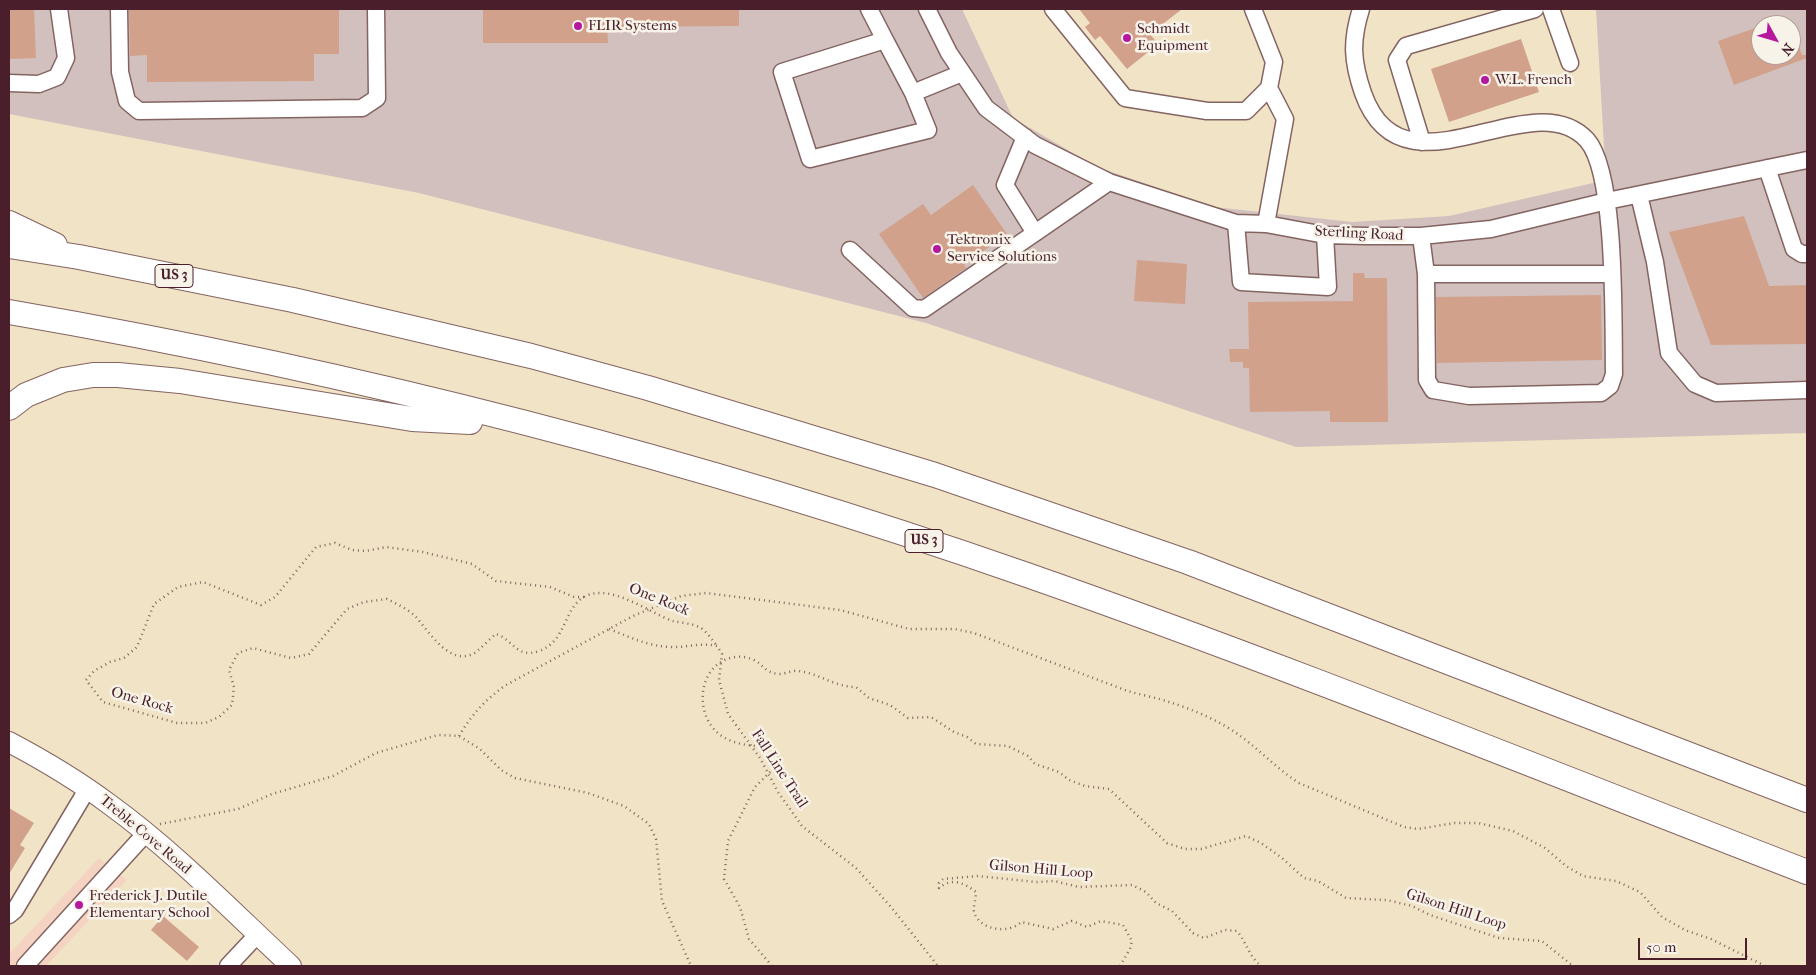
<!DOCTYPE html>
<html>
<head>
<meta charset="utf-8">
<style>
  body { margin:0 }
  #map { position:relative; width:1816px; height:975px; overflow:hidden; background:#f1e3c6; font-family:"IM FELL French Canon",serif }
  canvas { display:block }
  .frame { position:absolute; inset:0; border:10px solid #4a1f2b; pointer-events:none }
  .north { position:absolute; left:1751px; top:15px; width:50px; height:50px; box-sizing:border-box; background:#f7f3e8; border:1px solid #b29e9c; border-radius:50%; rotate:129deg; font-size:14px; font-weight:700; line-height:20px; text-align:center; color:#4a1f2b }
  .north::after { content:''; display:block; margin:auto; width:18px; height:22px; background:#b5179e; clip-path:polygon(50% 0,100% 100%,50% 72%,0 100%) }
  .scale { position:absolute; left:1638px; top:938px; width:109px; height:22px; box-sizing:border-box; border:2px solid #4a1f2b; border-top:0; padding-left:6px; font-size:15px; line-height:18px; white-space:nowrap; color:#4a1f2b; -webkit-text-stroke:4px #f7f3e8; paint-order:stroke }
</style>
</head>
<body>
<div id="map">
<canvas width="1816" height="975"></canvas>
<div class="frame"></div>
<div class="north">N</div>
<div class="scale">50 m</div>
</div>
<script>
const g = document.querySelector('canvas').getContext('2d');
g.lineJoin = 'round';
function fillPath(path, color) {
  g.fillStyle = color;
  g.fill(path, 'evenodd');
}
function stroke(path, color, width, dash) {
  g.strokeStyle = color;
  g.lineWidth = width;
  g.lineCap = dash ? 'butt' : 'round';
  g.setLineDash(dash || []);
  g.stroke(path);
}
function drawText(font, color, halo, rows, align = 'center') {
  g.font = font + ' "IM FELL French Canon",serif';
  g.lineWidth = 5;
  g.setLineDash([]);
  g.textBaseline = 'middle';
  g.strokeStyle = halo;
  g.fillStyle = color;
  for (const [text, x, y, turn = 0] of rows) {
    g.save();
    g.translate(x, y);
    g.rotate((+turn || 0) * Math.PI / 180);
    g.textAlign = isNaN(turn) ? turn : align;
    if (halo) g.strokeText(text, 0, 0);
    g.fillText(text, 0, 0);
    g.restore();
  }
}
fillPath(new Path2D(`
  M99,858L127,880L46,966H9V954Z`), '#f5d3c2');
fillPath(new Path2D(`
  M9,9H962L1013,118L1097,167L1214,207L1352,222L1449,216L1606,180L1596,9H1807V433L1296,447L926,323L419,193L9,114ZM1761,25H1791V55H1761Z`), '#d1c0bd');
fillPath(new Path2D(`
  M9,9H34L36,58L9,59Z
  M129,9H339V54H314V81L147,82V55L130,56Z
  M483,9H739V26L607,27L608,43H483Z
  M1079,9H1182L1150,34L1158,44L1127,69L1100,36L1095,40L1085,27L1090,23Z
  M1761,26V55H1791L1792,28L1802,55H1807V58L1734,85L1718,41Z
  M1521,39L1539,92L1449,122L1431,69Z
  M973,185L1007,234L964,265L966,268L923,298L879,234L923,204L931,215Z
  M1744,216L1769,286L1807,285V344L1711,345L1669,232Z
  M1137,260L1187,264L1185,304L1134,301Z
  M1353,273H1364L1365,278H1387L1388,422H1330V411L1250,412L1249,368H1243V362H1230L1229,349H1249L1248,302L1353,301Z
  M1601,295L1602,360L1437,363L1436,297Z
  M9,808L34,823L20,845L25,848L9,874Z
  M163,916L199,947L187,961L151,930Z`), '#d2a18b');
const minor = new Path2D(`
  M119,9L120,72L127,101L139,111L362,108L377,98L376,9
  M869,9L885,40L782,72L810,159L928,130L913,93L962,73
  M927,9L949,53L986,108L1035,145L1109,182L1236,223L1266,224L1325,235L1366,236H1421L1491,229L1607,201L1807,160
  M1053,9L1125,98L1207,111H1246L1269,88L1274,62L1253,9
  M1361,9C1351,41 1352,61 1363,93C1403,206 1531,79 1587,140C1617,174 1613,325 1614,374L1610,386L1601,393L1469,396L1433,390L1427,380L1426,274L1421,236
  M1551,9L1570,63
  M885,40L913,93
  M9,83L39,84L57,77L66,58L59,9
  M1025,137L1005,185L1035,233L1109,182
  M1422,142L1397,60L1406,46L1535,9
  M1767,168L1794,249L1802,254H1807
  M1639,195L1655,262L1669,353L1695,384L1716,393L1807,390
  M1236,223L1241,282L1328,287L1325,235
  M1266,224L1285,119L1269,88
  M850,250L913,308L924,309L1035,233
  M1426,274H1612
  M9,915L15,910L88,788
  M25,966L146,833
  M228,966L257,935`);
const major = new Path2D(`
  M9,742C43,760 77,780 109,804C174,851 232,911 291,966`);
const highway = new Path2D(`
  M9,223L55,245
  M9,246L79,257L293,300L531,356L648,388L935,475L1188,562L1807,800
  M9,312C352,371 698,460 1027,575C1290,667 1548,772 1807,872
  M9,408L26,395L63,380L93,375H118L180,381L412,419L470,422`);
stroke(minor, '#846461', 19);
stroke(major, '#846461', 22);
stroke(highway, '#846461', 26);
stroke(new Path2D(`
  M584,597H574L550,587L496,581L472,564L423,552L386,547L366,551L352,550L335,543L316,547L275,597L261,605L203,582L178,587L154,604L137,647L124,658L110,662L94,671L86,680L103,702L177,723H205L219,717L232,705L234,687L229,670L238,653L253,648L291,658L309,654L347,609L364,602L387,599C397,604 408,609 416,617C430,633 449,665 473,654C479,651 490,638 496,634C513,639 516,659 539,651C567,641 563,609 584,597C610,582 649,613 673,621C681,623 691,623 699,627C706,630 712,640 717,646
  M609,629C630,637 647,646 670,647C686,648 700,642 717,646L722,654L719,680L728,714L760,758L778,792L802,826L856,868L891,907L938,966
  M459,736C472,714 486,699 506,685L633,616L681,596L706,593L840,610L909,629H955L974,633L1125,690C1139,695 1155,697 1169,702C1192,709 1220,721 1239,735C1260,750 1277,769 1299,783L1404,827L1418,829L1455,823H1478L1513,831L1545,848L1566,866L1583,876L1616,881L1640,892L1662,917L1685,930L1711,939L1765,966
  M160,824L238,809L272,794L333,776L376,753L438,735L459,736L480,749L501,770L515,778L588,793L624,806L649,824L656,839L662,901L691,966
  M772,966L749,939L740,907L724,879L728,841L755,787L780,762L776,749C759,745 741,747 725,738C697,723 695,678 721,662C730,656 744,655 754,660C763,664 765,673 779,674C786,674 792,670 798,671C819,673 834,687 856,687L869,698L890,705L908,718L931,717L954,732L967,737L976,744L1008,746L1028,756L1035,764L1059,772L1069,780L1085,786L1109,789L1167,843L1185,849H1201L1246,836L1261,843L1282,858L1304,878L1318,881L1346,898L1387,900L1412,906L1430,915L1499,938L1542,941L1573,966
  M1120,966L1130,949L1132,941L1123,925L1101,921L1087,927L1072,921L1053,929L1021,922C1010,934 980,931 974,912C973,906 976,899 976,892C964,883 952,877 939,888V883L943,879L978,876L1036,882L1054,881L1079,887L1132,885L1146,892L1156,903L1172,911L1193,933L1204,938L1225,930L1237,931C1247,943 1248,955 1261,966`), '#846461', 2.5, [1, 4]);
stroke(minor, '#fff', 16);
stroke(major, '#fff', 20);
stroke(highway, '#fff', 24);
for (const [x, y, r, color] of [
  [578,26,5,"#b5179e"],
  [1127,38,5,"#b5179e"],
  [1485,80,5,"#b5179e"],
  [937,249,5,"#b5179e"],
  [79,905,5,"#b5179e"]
]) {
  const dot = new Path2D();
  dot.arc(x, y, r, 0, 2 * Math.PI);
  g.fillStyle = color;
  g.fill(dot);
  stroke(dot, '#f7f3e8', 2);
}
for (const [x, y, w] of [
  [174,276,38],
  [924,541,38]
]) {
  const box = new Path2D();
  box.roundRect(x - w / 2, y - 11.5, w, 23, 4);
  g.fillStyle = '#f7f3e8';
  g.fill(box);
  stroke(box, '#4a1f2b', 1);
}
drawText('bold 14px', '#4a1f2b', null, [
  ["US 3",174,276],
  ["US 3",924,541]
]);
drawText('15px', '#4a1f2b', '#f7f3e8', [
  ["FLIR Systems",588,26],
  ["Schmidt",1137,29],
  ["Equipment",1137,46],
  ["W.L. French",1495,80],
  ["Tektronix",947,240],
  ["Service Solutions",947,257],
  ["Frederick J. Dutile",89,896],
  ["Elementary School",89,913]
], 'left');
drawText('15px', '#4a1f2b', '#f7f3e8', [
  ["Sterling Road",1359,234,3],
  ["One Rock",659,600,22],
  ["One Rock",142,701,16],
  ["Fall Line Trail",779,769,57],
  ["Treble Cove Road",145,835,40],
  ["Gilson Hill Loop",1041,870,5],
  ["Gilson Hill Loop",1456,910,18]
]);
</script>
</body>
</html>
